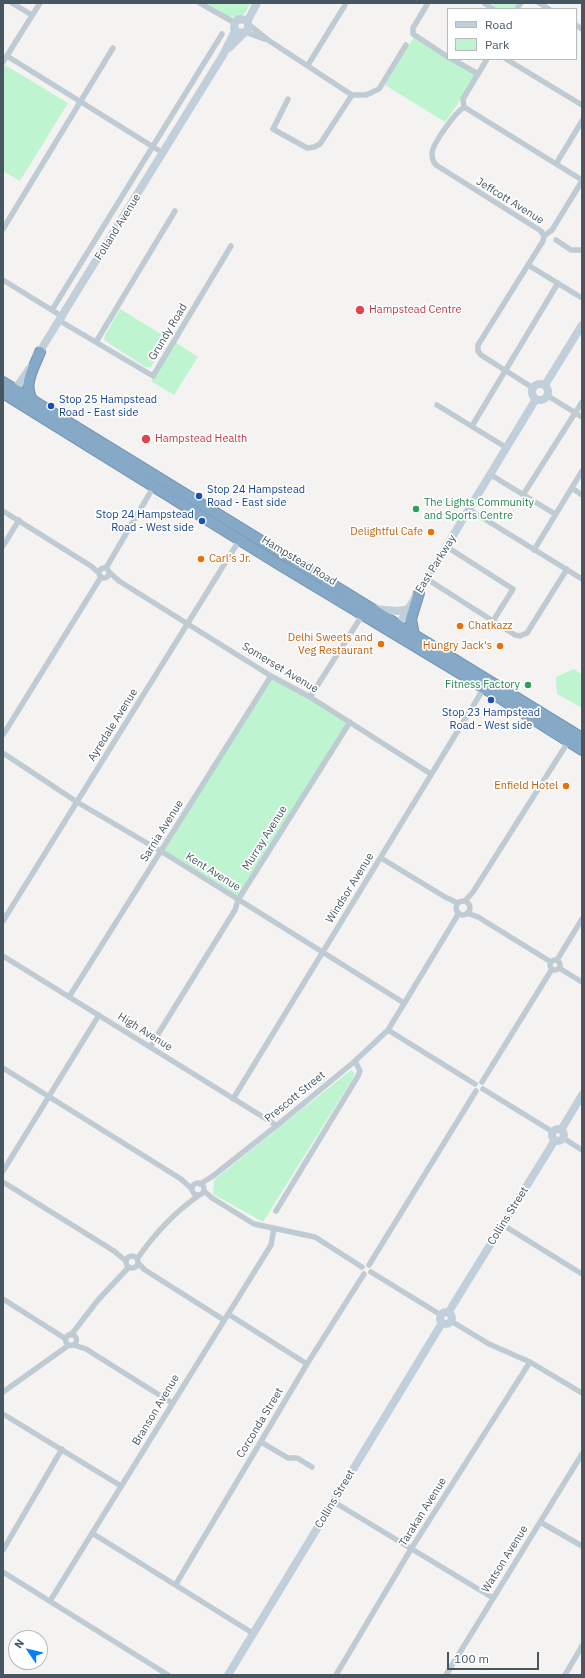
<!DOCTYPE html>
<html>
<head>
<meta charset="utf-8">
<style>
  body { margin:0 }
  #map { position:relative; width:585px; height:1678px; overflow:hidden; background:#f5f2f2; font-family:"IBM Plex Sans",sans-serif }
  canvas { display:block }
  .frame { position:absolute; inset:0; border:4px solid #475762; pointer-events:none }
  .legend { position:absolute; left:447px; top:8px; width:130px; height:52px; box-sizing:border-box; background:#fff; border:1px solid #b5bcc0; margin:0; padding:5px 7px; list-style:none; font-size:12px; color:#475762 }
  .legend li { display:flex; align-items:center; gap:8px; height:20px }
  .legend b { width:20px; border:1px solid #b5bcc0 }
  .north { position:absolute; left:8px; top:1630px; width:40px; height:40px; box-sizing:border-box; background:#fff; border:1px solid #b5bcc0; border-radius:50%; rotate:305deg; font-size:11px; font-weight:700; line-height:16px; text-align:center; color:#475762 }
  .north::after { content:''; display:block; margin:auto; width:14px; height:18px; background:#0580fb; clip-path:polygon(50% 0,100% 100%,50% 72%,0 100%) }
  .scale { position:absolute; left:447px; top:1652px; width:92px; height:18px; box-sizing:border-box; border:2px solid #475762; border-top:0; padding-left:5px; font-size:12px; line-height:14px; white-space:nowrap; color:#475762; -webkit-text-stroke:3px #fff; paint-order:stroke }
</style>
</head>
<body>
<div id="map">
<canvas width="585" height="1678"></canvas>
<div class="frame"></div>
<ul class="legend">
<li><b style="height:5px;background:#c1cfdb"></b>Road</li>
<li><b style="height:11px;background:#bef5d0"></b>Park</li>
</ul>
<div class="north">N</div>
<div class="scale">100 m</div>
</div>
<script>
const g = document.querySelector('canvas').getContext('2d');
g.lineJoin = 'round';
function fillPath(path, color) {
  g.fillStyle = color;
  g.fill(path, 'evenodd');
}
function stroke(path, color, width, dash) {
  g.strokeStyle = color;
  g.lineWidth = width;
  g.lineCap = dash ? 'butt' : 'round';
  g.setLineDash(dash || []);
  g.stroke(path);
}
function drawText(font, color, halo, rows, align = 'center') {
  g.font = font + ' "IBM Plex Sans",sans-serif';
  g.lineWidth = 3.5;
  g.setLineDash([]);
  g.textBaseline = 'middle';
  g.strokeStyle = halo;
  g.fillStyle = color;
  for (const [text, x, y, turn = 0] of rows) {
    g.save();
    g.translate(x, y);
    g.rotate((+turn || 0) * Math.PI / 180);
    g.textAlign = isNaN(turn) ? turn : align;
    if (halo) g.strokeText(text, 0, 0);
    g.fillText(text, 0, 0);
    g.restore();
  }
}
fillPath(new Path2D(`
  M207,3H251L243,16L229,17Z
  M494,3H519L515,9H493L491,8Z
  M414,37L478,75L445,122L385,85Z
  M5,65L68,103L20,181L3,171V69Z
  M120,309L169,339L151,367H145L104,340L105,335Z
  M175,342L198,357L174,395L151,381Z
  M574,669L582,675V708L557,694L556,677Z
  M271,676L350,722L238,900L161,851Z
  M351,1070L355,1074L353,1078L263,1222L213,1194L214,1180Z`), '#bef5d0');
const highway = new Path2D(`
  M3,382L582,738
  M3,393L280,565L468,678L582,750
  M33,401C22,385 34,368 40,352
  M414,635L411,619L419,593`);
stroke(highway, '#7094b2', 12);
stroke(new Path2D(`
  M12,3L32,15
  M200,3L235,23
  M428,3L413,28V34L448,57
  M484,3L493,9
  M539,3L549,9
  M517,9L521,3
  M248,24L268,40L352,95H366L379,89L406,45
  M576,25L582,29
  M245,32L264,39
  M7,56L163,153
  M452,59L478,74
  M487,59L463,99L464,107L582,180
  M506,59L582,105
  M3,62L40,3
  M308,65L345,5
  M288,99L273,129L307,148L314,147L320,144L352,95
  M464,107C455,113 433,143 432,153C432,158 433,162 436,165L541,231L544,236L543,241L478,345V351L481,355L533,388
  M556,164L582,121
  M3,229L113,48
  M544,236L552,230L582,181
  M556,240L571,250H582
  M528,265L582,298
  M3,280L63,317
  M52,310L222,34
  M60,321L153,376L231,246
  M96,342L175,211
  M548,396L582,417
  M437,405L507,448
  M472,426L558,283
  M491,475L555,514
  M572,488L582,495
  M523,495L582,402
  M470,510L582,579
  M3,511L91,566L99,573
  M3,546L19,520
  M447,547L513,589L493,621
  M534,550L582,471
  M99 573a5 5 0 1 1 10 0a5 5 0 1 1-10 0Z
  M106,568L154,486
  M109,572L119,581L271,676L310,697L431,774
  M427,579L515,635L520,636L527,633L567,569
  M310,697L363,614
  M3,735L101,577
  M3,753L77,802L164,853L404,1003
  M381,858L445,897L458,903
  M465,901L473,892L568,742
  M456 908a7 7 0 1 1 14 0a7 7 0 1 1-14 0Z
  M467,913L478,917L551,962
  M3,921L240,539
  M3,956L276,1125
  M550 965a5 5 0 1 1 10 0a5 5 0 1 1-10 0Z
  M557,960L582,919
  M559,968L582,982
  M69,997L271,676
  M388,1030L475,1084
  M150,1047L235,910L238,900L350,722
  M3,1068L181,1179L192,1189
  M482,1082L552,969
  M483,1089L553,1132
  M233,1099L484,688
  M563,1138L582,1150
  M3,1171L99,1015
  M3,1182L114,1251L126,1261
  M192 1189a6 6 0 1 1 12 0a6 6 0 1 1-12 0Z
  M200,1184L213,1176L280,1123L355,1061L388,1030L459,913
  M204,1191L212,1198L254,1224L315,1237L362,1267
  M276,1211L358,1076L360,1071L355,1061
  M503,1225L582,1274
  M126 1262a6 6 0 1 1 12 0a6 6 0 1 1-12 0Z
  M137,1259C153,1236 175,1212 198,1196
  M138,1263L145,1270L224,1320
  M369,1265L476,1091
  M371,1272L441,1315
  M3,1299L66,1339
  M228,1314L307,1364
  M451,1321L489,1344L530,1362L582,1393
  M65.5 1340a5.5 5.5 0 1 1 11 0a5.5 5.5 0 1 1-11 0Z
  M71,1335L98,1300L129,1267
  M74,1345L86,1349L172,1403
  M3,1392L69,1345
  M3,1414L121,1486
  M261,1442L288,1458H297L312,1467
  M334,1502L493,1598
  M540,1522L582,1546
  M92,1533L254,1634
  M3,1550L62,1449
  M3,1572L168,1675
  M176,1584L307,1364L364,1274
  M50,1601L271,1245L274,1228
  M336,1675L411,1549L530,1362
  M446,1675L582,1454
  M565,1675L582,1646`), '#bfcbd3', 5.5);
stroke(new Path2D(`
  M247,22L257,3
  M229,48L248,29V24L246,20L238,19L235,23L234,28L237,32L243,33
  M37,356L223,55L235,31
  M532 392a8 8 0 1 1 16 0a8 8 0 1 1-16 0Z
  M545,385L582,325
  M12,394L30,368
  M372,609L398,611L409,609
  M399,630L398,626L536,399
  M552 1135a6 6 0 1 1 12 0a6 6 0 1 1-12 0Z
  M561,1130L582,1095
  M440 1318a6 6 0 1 1 12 0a6 6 0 1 1-12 0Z
  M448,1313L555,1140
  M228,1675L442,1323`), '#c1cfdb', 8);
stroke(highway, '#85a9c6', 10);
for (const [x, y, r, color] of [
  [360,310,5,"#e0444e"],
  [51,406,4,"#1a4fb4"],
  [146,439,5,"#e0444e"],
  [199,496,4,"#1a4fb4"],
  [416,509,4,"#2e9e5b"],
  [202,521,4,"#1a4fb4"],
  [431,532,4,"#e8710a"],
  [201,559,4,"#e8710a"],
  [460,626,4,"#e8710a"],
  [381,644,4,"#e8710a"],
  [500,646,4,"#e8710a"],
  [528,685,4,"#2e9e5b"],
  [491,700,4,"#1a4fb4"],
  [566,786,4,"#e8710a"]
]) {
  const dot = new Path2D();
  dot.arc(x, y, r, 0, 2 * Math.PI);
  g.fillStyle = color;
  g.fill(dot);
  stroke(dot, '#fff', 1.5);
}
drawText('11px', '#475762', '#fff', [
  ["Jeffcott Avenue",510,201,32],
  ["Folland Avenue",118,227,-58],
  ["Grundy Road",168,332,-59],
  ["Hampstead Road",299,561,31],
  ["East Parkway",436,564,-58],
  ["Somerset Avenue",280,668,31],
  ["Ayredale Avenue",113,725,-58],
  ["Sarnia Avenue",162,831,-58],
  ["Murray Avenue",265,838,-58],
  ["Kent Avenue",213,872,32],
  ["Windsor Avenue",350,888,-58],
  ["High Avenue",145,1032,32],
  ["Prescott Street",295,1097,-39],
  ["Collins Street",508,1216,-58],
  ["Branson Avenue",156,1410,-59],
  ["Corconda Street",260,1423,-59],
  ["Collins Street",335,1499,-59],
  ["Tarakan Avenue",423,1512,-58],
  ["Watson Avenue",505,1559,-58]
]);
drawText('11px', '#be3a42', '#fff', [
  ["Hampstead Centre",369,310],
  ["Hampstead Health",155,439]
], 'left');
drawText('11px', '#164399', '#fff', [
  ["Stop 25 Hampstead",59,400],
  ["Road - East side",59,413],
  ["Stop 24 Hampstead",207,490],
  ["Road - East side",207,503],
  ["Stop 24 Hampstead",194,515,"right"],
  ["Road - West side",194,528,"right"],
  ["Stop 23 Hampstead",491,713,"center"],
  ["Road - West side",491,726,"center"]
], 'left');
drawText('11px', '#27864d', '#fff', [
  ["The Lights Community",424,503],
  ["and Sports Centre",424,516],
  ["Fitness Factory",520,685,"right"]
], 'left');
drawText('11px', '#c56008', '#fff', [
  ["Delightful Cafe",423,532],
  ["Carl's Jr.",209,559,"left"],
  ["Chatkazz",468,626,"left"],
  ["Delhi Sweets and",373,638],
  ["Veg Restaurant",373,651],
  ["Hungry Jack's",492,646],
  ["Enfield Hotel",558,786]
], 'right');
</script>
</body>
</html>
